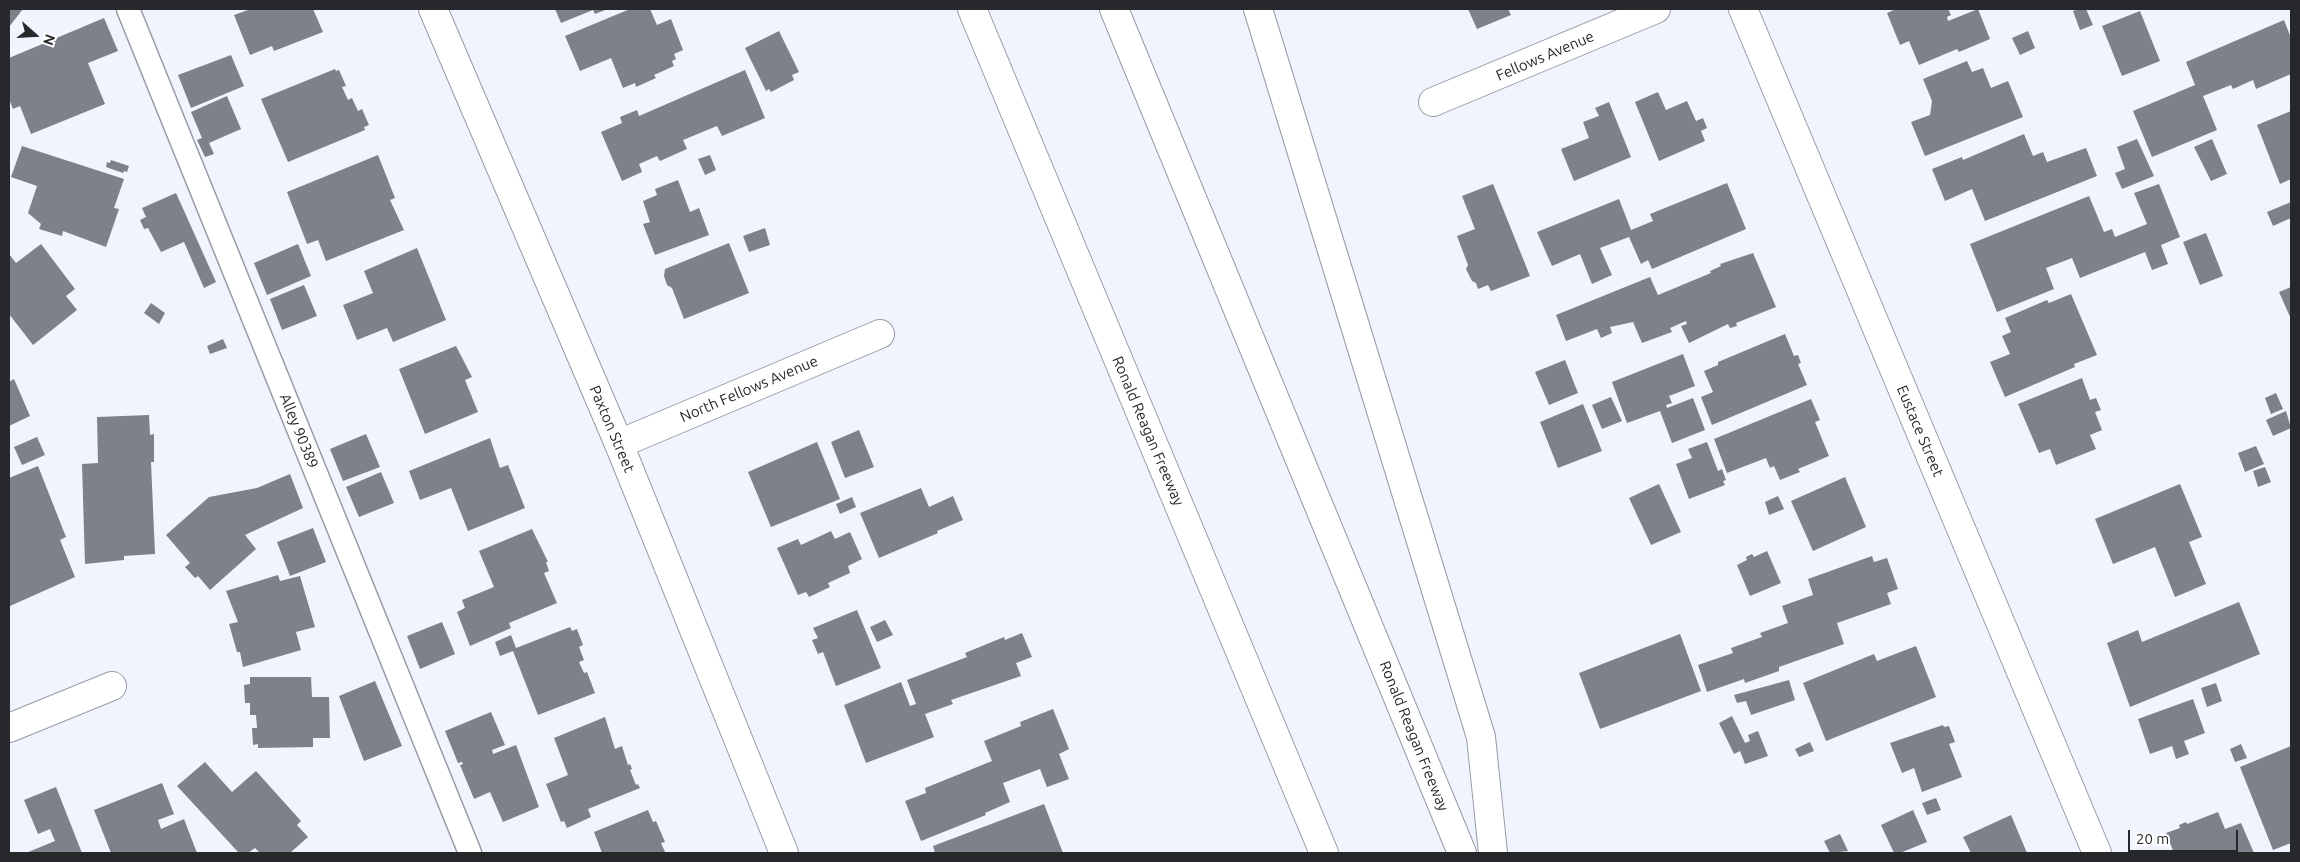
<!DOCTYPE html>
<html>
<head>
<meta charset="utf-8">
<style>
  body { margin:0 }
  #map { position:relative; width:2300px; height:862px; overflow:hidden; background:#f0f4fe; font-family:Ubuntu,sans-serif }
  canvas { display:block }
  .frame { position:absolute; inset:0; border:10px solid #26282b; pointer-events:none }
  .north { position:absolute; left:10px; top:10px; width:50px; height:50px; -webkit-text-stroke:4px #fff; paint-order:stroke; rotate:109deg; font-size:14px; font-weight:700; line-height:20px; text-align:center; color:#26282b }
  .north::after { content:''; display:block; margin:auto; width:18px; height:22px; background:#26282b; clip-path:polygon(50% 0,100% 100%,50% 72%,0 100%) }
  .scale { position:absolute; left:2128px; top:830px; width:110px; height:22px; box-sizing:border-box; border:2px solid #26282b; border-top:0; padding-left:6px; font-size:15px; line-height:18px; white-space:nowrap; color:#26282b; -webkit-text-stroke:4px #fff; paint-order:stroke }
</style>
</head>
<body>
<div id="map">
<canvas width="2300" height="862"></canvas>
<div class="frame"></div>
<div class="north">N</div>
<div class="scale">20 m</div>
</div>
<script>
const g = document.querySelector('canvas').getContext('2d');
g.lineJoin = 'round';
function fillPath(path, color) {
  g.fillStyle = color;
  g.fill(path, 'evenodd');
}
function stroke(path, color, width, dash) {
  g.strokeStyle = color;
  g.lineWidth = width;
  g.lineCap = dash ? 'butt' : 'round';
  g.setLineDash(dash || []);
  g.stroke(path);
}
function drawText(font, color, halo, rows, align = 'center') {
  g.font = font + ' Ubuntu,sans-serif';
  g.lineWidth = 4.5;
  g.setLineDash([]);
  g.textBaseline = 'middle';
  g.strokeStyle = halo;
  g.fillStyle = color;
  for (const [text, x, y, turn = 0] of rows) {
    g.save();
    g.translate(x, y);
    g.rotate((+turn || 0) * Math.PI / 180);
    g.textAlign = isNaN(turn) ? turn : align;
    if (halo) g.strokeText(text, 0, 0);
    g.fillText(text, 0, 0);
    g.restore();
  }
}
fillPath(new Path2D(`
  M9,9H23L9,27Z
  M251,9H313L323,32L274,51L272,46L250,55L234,15Z
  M555,9H608L595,14L593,10L561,23Z
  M630,9H650L657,25L671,19L683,50L674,54L676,59L672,61L674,66L654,75L656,78L636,87L635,83L623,88L611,58L580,71L565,36Z
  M1468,9H1508L1511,15L1477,29Z
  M1896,9H1948L1951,15L1947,17L1948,21L1978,9L1990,39L1959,52L1957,49L1919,65L1909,41L1900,45L1887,13Z
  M2079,9H2086L2093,25L2080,30L2073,11Z
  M2140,11L2160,61L2122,76L2102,26Z
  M104,18L118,51L88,63L105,104L31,134L20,106L13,109L9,99V58Z
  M2284,20L2291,38V74L2256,89L2253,80L2233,89L2231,85L2203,96L2217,130L2152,157L2133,111L2195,85L2186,62Z
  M779,31L799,72L792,75L794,80L771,92L769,89L766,91L745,48Z
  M2028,31L2035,48L2020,55L2012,38Z
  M231,55L244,86L191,108L178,75Z
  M1967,61L1972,72L1983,68L1991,88L2008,81L2023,117L1925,156L1911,122L1930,115L1932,101L1923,79Z
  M335,69L336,71L339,70L346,86L342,87L348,100L352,98L358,111L362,109L369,125L364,127L365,130L288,162L261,99Z
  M745,70L765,118L722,136L717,126L683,140L687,149L660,161L657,156L639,164L642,172L622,181L601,132L622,123L620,117L637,110L639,116Z
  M1658,92L1666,110L1687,101L1696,121L1703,118L1707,128L1701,131L1705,141L1659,161L1635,102Z
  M227,96L241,129L209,143L214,154L205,157L197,140L202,138L191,112Z
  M1609,102L1631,157L1574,181L1561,149L1589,138L1583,122L1599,116L1595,108Z
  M2291,111V179L2280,184L2257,125Z
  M2024,134L2033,156L2043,152L2047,162L2086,148L2097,176L1985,221L1972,189L1945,201L1932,169L1962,157L1963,160Z
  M2137,139L2154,176L2122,189L2115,173L2125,169L2117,147Z
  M2212,139L2227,174L2211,181L2194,147Z
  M22,146L124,179L114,208L119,209L106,247L63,231L62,236L39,229L41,224L28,213L37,186L11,177Z
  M378,155L395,198L390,200L404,230L326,261L318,240L307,244L287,192Z
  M710,155L716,170L705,175L698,159Z
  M111,160L129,166L127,172L124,171L123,173L106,167L107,162L110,163Z
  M678,180L690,212L699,208L709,235L655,255L643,224L650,222L643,201L657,195L655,189Z
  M1727,183L1746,229L1652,269L1648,260L1641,264L1629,237L1600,248L1612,275L1592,284L1580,254L1552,266L1537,232L1619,199L1631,230L1653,221L1650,214Z
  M1493,184L1530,276L1491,291L1488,285L1478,289L1476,283L1472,281L1466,269L1468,265L1457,236L1475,229L1462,196Z
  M2159,184L2180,237L2161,245L2168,264L2152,270L2145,252L2080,278L2072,258L2046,268L2054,289L1997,312L1970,244L2089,196L2104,232L2112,229L2115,237L2147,224L2134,193Z
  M176,193L216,282L204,288L184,242L161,252L148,228L144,229L140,220L146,217L142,208Z
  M2291,202V218L2273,226L2267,212Z
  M765,228L770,245L749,252L743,236Z
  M2206,233L2223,276L2200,285L2183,242Z
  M729,243L749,293L684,319L672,288L667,285L664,276L665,269Z
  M41,244L75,289L66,296L77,310L33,345L9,314V254L16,263Z
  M298,244L311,276L267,295L254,263Z
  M417,248L446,320L393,342L387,328L357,340L343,305L373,293L364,271Z
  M1753,253L1776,307L1736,323L1737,326L1730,328L1728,324L1689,343L1681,326L1687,324L1686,321L1670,328L1672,332L1642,343L1633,322L1610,327L1612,333L1601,338L1597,329L1566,341L1556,315L1650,277L1658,295L1711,273L1710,271L1721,266L1720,264Z
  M304,285L317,316L282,330L270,299Z
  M2291,287V319L2279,292Z
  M2071,294L2097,355L2074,364L2075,367L2005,397L1990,362L2010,354L2002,336L2011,332L2005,318L2047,300L2049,303Z
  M151,303L165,313L159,324L144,313Z
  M1785,334L1794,356L1798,355L1801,363L1798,364L1807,385L1712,425L1701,397L1713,392L1704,371L1718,365V362Z
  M223,339L227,348L210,354L207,346Z
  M456,346L472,377L465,380L478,412L425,434L399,369Z
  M1683,354L1695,386L1669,396L1672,403L1666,405L1667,408L1693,398L1705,430L1672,443L1660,411L1627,423L1612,382Z
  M1565,360L1578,393L1549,405L1535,372Z
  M2082,378L2090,400L2096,398L2101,410L2095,412L2102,430L2090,435L2096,449L2056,465L2050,449L2039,453L2018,404Z
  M14,379L30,416L9,426V382Z
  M2276,393L2283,409L2271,414L2265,398Z
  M1611,397L1622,421L1602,429L1592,405Z
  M1811,399L1820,420L1815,422L1829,456L1798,469L1800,472L1780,480L1774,466L1770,468L1766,458L1727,473L1714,439Z
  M1583,404L1602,451L1558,468L1540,422Z
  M2286,411L2291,428L2273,436L2266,420Z
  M149,415L150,435L154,434V462H151L155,554L124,556V560L85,564L82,464L98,463L97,417Z
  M859,430L874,467L845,478L831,442Z
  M366,434L380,467L343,481L330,449Z
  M37,437L45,455L22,465L14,447Z
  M490,438L500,468L508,465L525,508L468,531L451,488L420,500L409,471Z
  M817,442L840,499L771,527L748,472Z
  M1707,442L1718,471L1722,469L1726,480L1723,481L1725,485L1689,499L1676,464L1692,458L1688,449Z
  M2256,446L2264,464L2245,472L2238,453Z
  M38,466L66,537L60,540L75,577L10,606L9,478Z
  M2265,467L2271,482L2258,487L2253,471Z
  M381,472L394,503L359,517L346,487Z
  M290,474L303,508L245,535L256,549L210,590L198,576L195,578L185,567L190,563L166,535L209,497L257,488Z
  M1845,477L1866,527L1813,551L1791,501Z
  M1659,484L1681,532L1651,545L1629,498Z
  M2180,484L2202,537L2189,542L2206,584L2175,597L2155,547L2113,564L2095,519Z
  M921,488L929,507L953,496L963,520L937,531L938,533L879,558L860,513Z
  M1778,496L1784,509L1769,515L1765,502Z
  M852,497L856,507L840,514L836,504Z
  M313,528L326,562L290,576L277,542Z
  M532,529L548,562H546L549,571L544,573L557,603L509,623L511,628L470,646L457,612L465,608L462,600L494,587L479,551Z
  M831,531L835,539L850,532L862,559L848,566L850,573L828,583L830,587L809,597L806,592L798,595L777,548L798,539L801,545Z
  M1767,551L1781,583L1750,596L1737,565L1747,560L1746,557L1752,554L1754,557Z
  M1872,556L1874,562L1887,558L1898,589L1887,593L1891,604L1837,623L1844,644L1779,667V671L1745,683L1744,679L1707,692L1698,665L1733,653L1731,648L1762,637L1760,633L1788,623L1782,606L1813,595L1808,579Z
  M278,575L280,581L300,576L315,627L296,632L301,650L243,667L240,652H237L229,624L238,622L226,591Z
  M2239,602L2260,654L2130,707L2107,643L2138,630L2142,642Z
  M857,610L881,668L836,686L823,652L818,654L812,640L818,638L813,628Z
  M885,620L893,635L877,642L870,627Z
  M442,622L455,654L420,669L407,636Z
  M570,627L572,631L577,629L583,645L579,647L584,660L579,662L584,673L587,672L595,693L538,715L513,651L500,656L495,642L511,635L516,648Z
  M1022,633L1032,657L1016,663L1021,676L951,700L953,704L925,714L934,737L866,763L844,705L901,682L910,706L916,704L907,680L967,657L965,653L1004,637L1005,640Z
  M1680,634L1701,691L1600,729L1579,673Z
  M1916,646L1936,697L1826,741L1803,683L1874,654L1877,661Z
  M250,677H311L312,697H329L330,738H313V747L258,748V744L253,745L252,728H257L256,715H250V703H245L244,685L250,684Z
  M1789,680L1795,700L1751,715L1746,701L1737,703L1734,695Z
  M375,681L402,746L364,761L339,696Z
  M2216,683L2222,701L2207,707L2201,688Z
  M2193,699L2205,733L2184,741L2189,754L2176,759L2172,746L2150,754L2138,719Z
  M1053,709L1069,749L1059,754L1069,779L1047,787L1040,769L1003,783L1010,802L985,813L986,815L921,841L905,801L926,793L925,788L992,761L984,741L1021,726L1020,722Z
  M491,712L505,745L492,750L493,754L516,745L539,807L503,822L490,792L474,799L460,765L463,764L462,762L458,763L445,731Z
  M1732,716L1745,743L1750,741L1748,735L1758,731L1768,756L1745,764L1740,751L1734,754L1719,723Z
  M605,717L615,749L622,746L628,765L630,764L632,769L630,770L636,785L638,784L640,788L588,809L591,817L567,828L564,821L561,822L546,784L568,775L554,738Z
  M1943,725L1944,727L1949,726L1955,742L1949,744L1962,777L1922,792L1914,768L1902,773L1890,743Z
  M1810,742L1814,751L1799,757L1795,749Z
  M2241,744L2247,758L2235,762L2230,749Z
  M2291,746V843L2273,850L2240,767Z
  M205,762L232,792L256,771L301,821L297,825L308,837L290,853H260L255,848L248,853H239L177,786Z
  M162,783L174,814L158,820L161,829L184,819L197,853H111L94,810Z
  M56,787L82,853H26L55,841L50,829L38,834L24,800Z
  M1936,798L1941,810L1927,815L1922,803Z
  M1044,804L1063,853H935L933,846Z
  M648,810L653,822L656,821L665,842L661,843L665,852L602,853L594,832Z
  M1913,810L1927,842L1900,853H1894L1881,825Z
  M2218,812L2225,829L2241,823L2254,853H2174L2166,833L2180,828L2179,825L2186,822L2187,824Z
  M2011,815L2027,853H1971L1963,837Z
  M1840,834L1848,851L1830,853L1824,841Z`), '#7d8189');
const service = new Path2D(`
  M128,9L470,853`);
const minor = new Path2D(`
  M1743,9L2097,853
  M1433,102L1656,9
  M619,444L880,334
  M9,728L112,686`);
const tertiary = new Path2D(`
  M433,9L619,444L784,853`);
const motorway = new Path2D(`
  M972,9L1324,853
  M1114,9L1462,853
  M1258,9L1481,737L1493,853`);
stroke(service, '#979ba4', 25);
stroke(minor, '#979ba4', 30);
stroke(tertiary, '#979ba4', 30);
stroke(motorway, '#979ba4', 30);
stroke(service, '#fff', 22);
stroke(minor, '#fff', 28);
stroke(tertiary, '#fff', 28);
stroke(motorway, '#fff', 28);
drawText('15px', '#26282b', '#fff', [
  ["Fellows Avenue",1545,56,-23],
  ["North Fellows Avenue",749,389,-23],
  ["Paxton Street",612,429,67],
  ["Alley 90389",299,431,68],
  ["Ronald Reagan Freeway",1148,431,67],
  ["Eustace Street",1920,431,67],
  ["Ronald Reagan Freeway",1414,736,68]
]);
</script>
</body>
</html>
